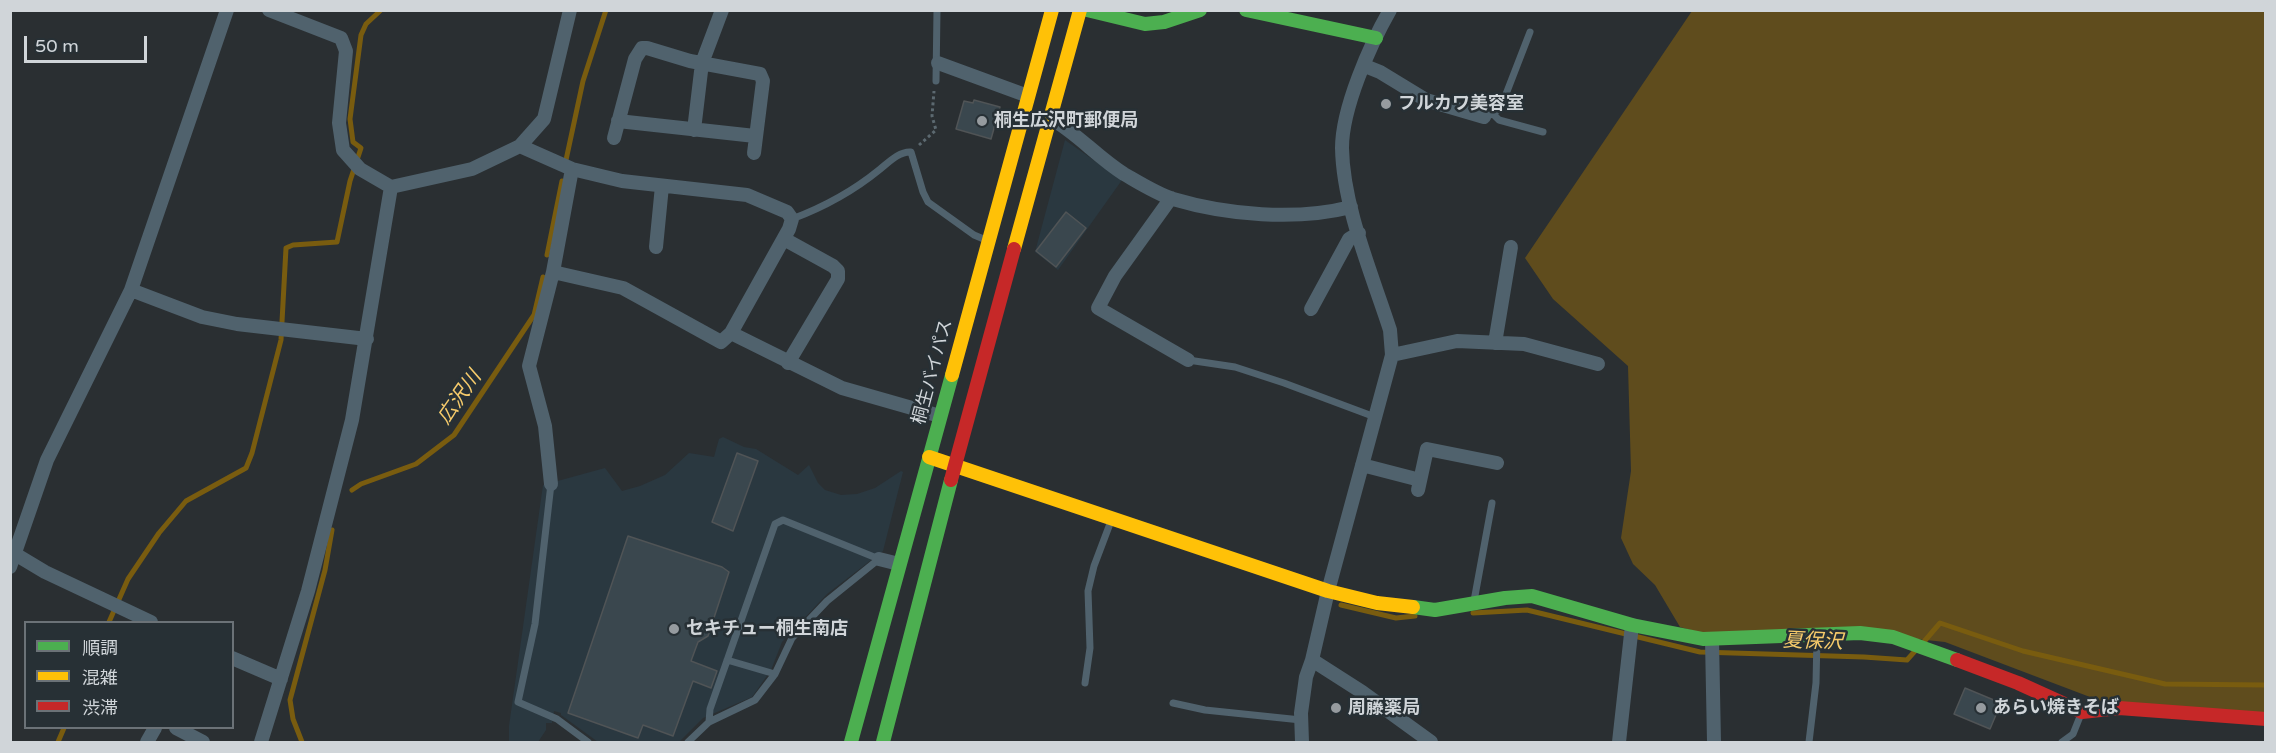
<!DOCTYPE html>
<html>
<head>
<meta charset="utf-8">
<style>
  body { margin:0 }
  #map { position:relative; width:2276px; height:753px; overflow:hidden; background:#2a2f32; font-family:"Varela Round","Noto Sans JP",sans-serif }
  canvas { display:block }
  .frame { position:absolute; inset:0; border:12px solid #d0d5d9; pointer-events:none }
  .legend { position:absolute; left:24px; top:621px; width:210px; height:108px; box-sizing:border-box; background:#273035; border:2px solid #6b7277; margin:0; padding:8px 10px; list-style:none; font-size:18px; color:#d0d5d9 }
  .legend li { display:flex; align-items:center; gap:12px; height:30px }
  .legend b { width:30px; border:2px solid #6b7277 }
  .scale { position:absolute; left:24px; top:36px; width:123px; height:27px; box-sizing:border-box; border:3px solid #d0d5d9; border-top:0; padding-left:8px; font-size:18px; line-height:21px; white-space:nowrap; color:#d0d5d9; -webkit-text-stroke:4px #273035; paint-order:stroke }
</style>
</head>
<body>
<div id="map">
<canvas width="2276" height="753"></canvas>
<div class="frame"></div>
<ul class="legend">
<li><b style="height:8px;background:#4caf50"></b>順調</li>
<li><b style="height:8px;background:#ffc107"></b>混雑</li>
<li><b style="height:8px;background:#c62828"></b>渋滞</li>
</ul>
<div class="scale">50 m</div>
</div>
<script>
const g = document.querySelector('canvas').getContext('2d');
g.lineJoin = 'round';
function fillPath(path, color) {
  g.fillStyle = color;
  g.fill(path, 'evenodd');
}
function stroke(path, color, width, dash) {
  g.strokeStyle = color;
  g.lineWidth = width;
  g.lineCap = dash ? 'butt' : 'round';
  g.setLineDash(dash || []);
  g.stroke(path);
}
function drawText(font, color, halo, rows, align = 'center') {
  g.font = font + ' "Varela Round","Noto Sans JP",sans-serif';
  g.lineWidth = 5;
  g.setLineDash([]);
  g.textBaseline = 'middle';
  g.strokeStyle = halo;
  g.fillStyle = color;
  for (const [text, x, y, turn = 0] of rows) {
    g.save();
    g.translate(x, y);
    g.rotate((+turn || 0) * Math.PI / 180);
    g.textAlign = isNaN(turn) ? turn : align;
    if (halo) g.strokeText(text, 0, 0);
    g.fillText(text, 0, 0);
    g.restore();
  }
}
fillPath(new Path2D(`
  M1065,140L1122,180L1058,270L1035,252Z
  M723,437L744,447L756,449L798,475L809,465L818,483L825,490L841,495L857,494L875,488L901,471L903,472L883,551L827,594L782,642L771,670L752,697L703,718L679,742H598L561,715V713L554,711L552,723H546V730L538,742H509V726L543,485L605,468L622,491L640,486L665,475L689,453L714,457L719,439Z`), '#2a3840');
fillPath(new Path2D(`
  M1692,11H2265V719L2119,708L1945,642L1860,633L1705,634L1680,627L1655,585L1633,564L1621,538L1631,471L1628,366L1553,299L1525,258Z`), '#5f4c1d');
stroke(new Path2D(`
  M566,160L583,81L606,10
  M547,255L562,181
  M352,490L361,484L416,464L454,435L534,315L543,277
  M1341,605L1396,618L1415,616
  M1473,613L1527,610L1700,652L1864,657L1907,660L1915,651
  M109,622L128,579L159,533L186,501L246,468L252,453L281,340L286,248L293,245L337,242L350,181L361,148L353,142L350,119L361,35L366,24L381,10
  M1922,644L1940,623L2023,651L2165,684L2266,685
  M58,742L64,728
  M302,742L293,719L290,700L325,570L332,530`), '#795c0f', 5);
const building = new Path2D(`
  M974,100L1000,107L991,139L956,129L964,101L973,103Z
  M1066,212L1086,228L1056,267L1036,251Z
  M737,453L758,461L733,531L712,522Z
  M628,536L722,567L729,572L708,636L698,642L691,661L717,671L711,688L693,681L673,736L643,725L638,738L568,713Z
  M1965,688L2001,703L1990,729L1954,714Z`);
fillPath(building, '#3a474e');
stroke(building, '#505456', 1.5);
stroke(new Path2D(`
  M919,145L936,130L932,116L934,91`), '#5c6970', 3, [3, 3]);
stroke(new Path2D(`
  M936,81L937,10
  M1493,114L1499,120L1543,132
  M1484,117L1493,114L1501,107L1530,32
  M792,219C824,207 852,192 879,170C888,163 899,151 911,152L923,192L928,202L974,235L986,240
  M1188,360L1235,367L1284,383L1375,417
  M551,484L535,624L518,702L557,719L588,742
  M1474,601L1492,503
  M727,660L775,674
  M1085,683L1090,648L1088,591L1094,566L1111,521
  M1173,703L1205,710L1301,720
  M709,722L710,709L775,524L783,520L879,559
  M688,742L709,722L755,700L775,674L792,638L827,601L879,559
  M1809,742L1816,683L1817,638
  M2062,742L2073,734L2081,714`), '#50626d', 7);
stroke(new Path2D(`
  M269,10L341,38L346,51L339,123L343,150L360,169L391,187
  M938,63L1028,96
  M1365,66L1380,72L1426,100L1484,117
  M1050,118C1077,133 1097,157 1124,174C1138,182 1157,194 1173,199C1227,215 1296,221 1351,207
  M618,121L755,136
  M694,130L702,63L722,10
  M614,138L635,59L642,48H647L690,61L760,74L763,81L754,153
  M520,146L572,169L622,181L747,195L787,212L792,219L789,229L731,333L721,342L623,288L553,272
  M391,187L472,169L520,146L544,119L570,10
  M1171,198L1115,276L1098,308L1188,360
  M784,239L833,266L838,271V279L788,363
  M656,247L662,186
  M131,290L202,317L237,324L367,339
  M1311,309L1349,239L1359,233
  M731,333L842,388L940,416
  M1495,343L1511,247
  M1392,355L1457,341L1524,344L1598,364
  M1362,465L1420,480
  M551,484L545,426L529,366L553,272L572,169
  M1418,490L1427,449L1497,463
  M10,551L45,572L151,622
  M879,559L899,564
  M10,567L47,460L131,290L227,10
  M1712,640L1714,742
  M232,658L281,679
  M1312,660L1362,692L1431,742
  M176,728L203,742
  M147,742L155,728
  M261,742L308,591L352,420L391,187
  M1302,742L1301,713L1306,677L1312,660L1328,591L1392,355L1390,330C1372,274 1343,207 1342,148C1342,108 1370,45 1390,10
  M1619,742L1632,625`), '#50626d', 14);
stroke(new Path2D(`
  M1087,10L1145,24L1164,22L1200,10
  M1246,10L1376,38
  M1413,607L1435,610L1505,598L1532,596L1632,625L1703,639L1860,633L1893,637L1957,660
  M851,742L952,375
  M883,742L951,480`), '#4caf50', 14);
stroke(new Path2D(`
  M1014,249L1080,10
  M952,375L1052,10
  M929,457L1328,591L1377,603L1413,607`), '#ffc107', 14);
stroke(new Path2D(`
  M951,480L1014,249
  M1957,660L2018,683L2082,712L2119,708L2266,719`), '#c62828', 14);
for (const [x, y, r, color] of [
  [1386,104,6,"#969b9f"],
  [982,121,6,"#969b9f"],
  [674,629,6,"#969b9f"],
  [1336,708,6,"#969b9f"],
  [1981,708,6,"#969b9f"]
]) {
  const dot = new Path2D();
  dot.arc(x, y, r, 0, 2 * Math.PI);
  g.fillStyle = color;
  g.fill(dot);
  stroke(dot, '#273035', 2);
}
drawText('bold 18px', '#d0d5d9', '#273035', [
  ["フルカワ美容室",1398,104],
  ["桐生広沢町郵便局",994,121],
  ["セキチュー桐生南店",686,629],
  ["周藤薬局",1348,708],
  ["あらい焼きそば",1993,708]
], 'left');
drawText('18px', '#d0d5d9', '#273035', [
  ["桐生バイパス",933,372,-75]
]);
drawText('italic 20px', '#f7cb6b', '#273035', [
  ["広沢川",460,398,-55],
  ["夏保沢",1813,642,2]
]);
</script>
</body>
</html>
